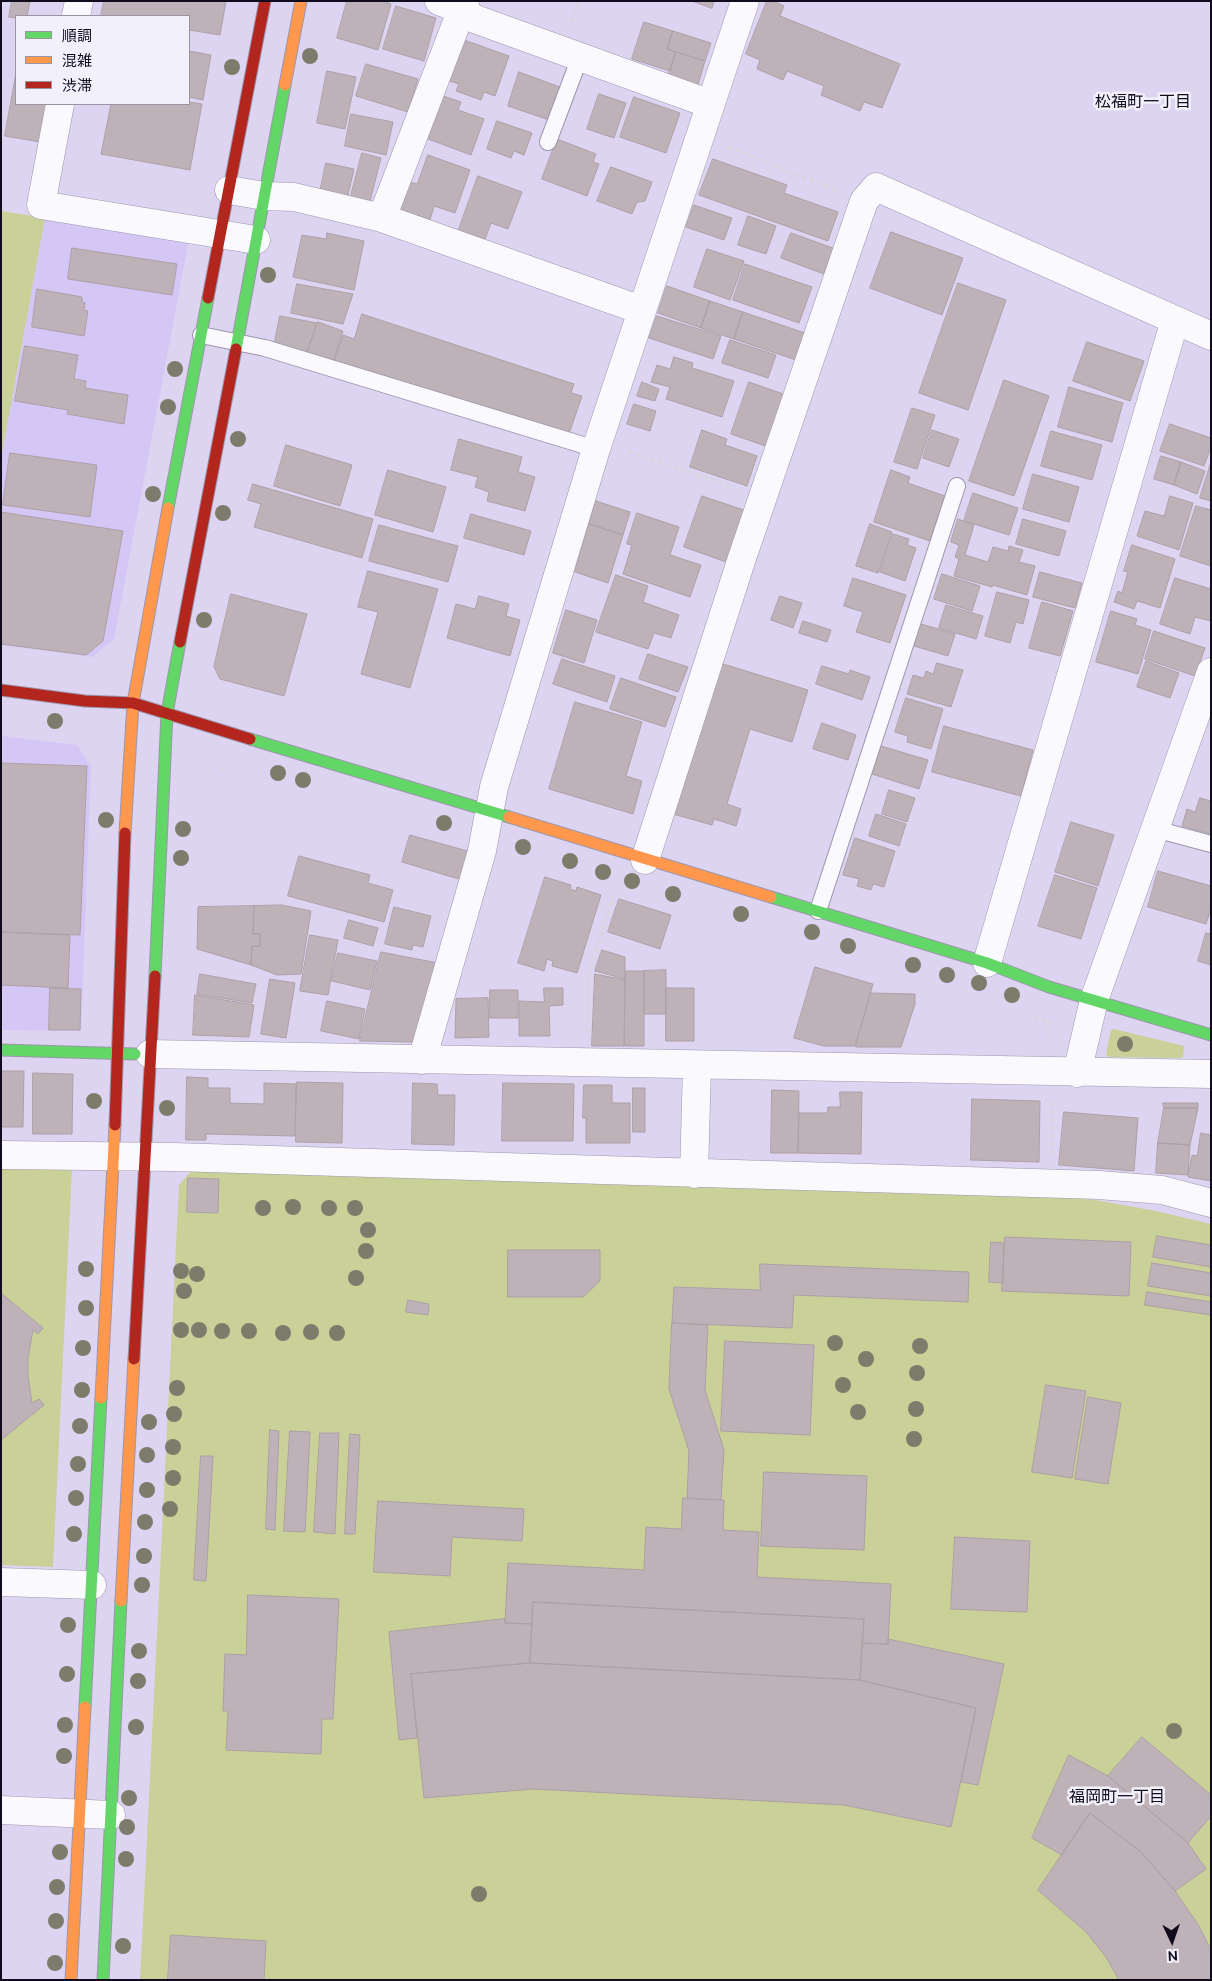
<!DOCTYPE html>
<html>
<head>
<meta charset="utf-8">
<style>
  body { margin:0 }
  #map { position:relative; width:1212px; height:1981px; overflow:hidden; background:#dcd4f1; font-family:Ubuntu,"Noto Sans JP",sans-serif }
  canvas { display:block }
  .frame { position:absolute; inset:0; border:2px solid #110b1e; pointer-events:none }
  .legend { position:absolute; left:15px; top:15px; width:175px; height:90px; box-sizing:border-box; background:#f2f0fb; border:1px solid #9894a3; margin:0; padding:6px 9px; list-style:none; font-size:15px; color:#110b1e }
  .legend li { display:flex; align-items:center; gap:10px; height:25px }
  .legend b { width:25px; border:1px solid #9894a3 }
  .north { position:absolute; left:1147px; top:1916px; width:50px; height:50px; -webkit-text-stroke:4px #f2f0fb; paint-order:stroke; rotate:177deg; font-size:14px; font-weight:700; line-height:20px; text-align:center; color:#110b1e }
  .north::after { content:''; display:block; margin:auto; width:18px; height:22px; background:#110b1e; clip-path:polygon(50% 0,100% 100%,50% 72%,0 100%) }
</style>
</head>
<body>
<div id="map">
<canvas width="1212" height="1981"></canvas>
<div class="frame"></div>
<ul class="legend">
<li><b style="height:6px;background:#63d668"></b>順調</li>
<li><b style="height:6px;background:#ff974d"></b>混雑</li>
<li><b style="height:6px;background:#b3261e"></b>渋滞</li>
</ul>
<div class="north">N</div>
</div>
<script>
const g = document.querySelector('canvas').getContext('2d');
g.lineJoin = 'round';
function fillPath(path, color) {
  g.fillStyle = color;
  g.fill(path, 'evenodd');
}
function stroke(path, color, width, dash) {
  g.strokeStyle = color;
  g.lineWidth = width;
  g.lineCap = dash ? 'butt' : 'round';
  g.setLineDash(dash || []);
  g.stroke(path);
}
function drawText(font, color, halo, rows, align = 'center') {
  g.font = font + ' Ubuntu,"Noto Sans JP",sans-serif';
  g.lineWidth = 5;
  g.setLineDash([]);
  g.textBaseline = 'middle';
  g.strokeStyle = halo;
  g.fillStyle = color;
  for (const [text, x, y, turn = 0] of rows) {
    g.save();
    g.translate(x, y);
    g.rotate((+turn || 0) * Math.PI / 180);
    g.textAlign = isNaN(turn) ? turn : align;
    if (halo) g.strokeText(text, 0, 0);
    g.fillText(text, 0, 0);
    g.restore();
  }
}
fillPath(new Path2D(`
  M45,218L189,239L114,639L92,657L1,645V459Z
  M1,736L77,745L91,766L81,1031L1,1030Z`), '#d4c7f6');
fillPath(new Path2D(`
  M1,211L45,218L1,459Z
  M1114,1029L1184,1046L1183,1057L1181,1058L1108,1057L1106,1054L1111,1030Z
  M1,1167L72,1168L53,1567L1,1565Z
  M191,1171L1024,1194L1095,1200L1156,1211L1211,1224V1980H140L179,1185Z`), '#c9d098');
const building = new Path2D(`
  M12,1H30L27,16H16V18L9,17Z
  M104,1H226L220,35L189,30V16H101Z
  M347,1H383L391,4L378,50L337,38Z
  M692,1H714L712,8Z
  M767,1H773L784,6L780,16L900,64L882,108L864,102L860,111L821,95L824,86L787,71L783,80L757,69L760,60L746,54Z
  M396,6L436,18L424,61L383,49Z
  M644,22L673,31L667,49L676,52L670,71L632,59Z
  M673,31L711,43L705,61L667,49Z
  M464,40L509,56L495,96L484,92L481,100L456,91L459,84L449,81Z
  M189,51L211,55L203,100L189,97Z
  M676,52L705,61L697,88L667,79Z
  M366,64L418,79L408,112L356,96Z
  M327,71L356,77L345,129L317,123Z
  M519,72L560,87L549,120L508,106Z
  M16,73V104H47L40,142L5,136Z
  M599,94L626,103L614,138L587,129Z
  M443,96L461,102L458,110L484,119L471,155L428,139Z
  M634,97L680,113L666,153L620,137Z
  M189,102L202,104L190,170L101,154L111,104H189Z
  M351,114L393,122L386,155L345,146Z
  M497,121L532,133L524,155L514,151L511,158L487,149Z
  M557,139L596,154L593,162L599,164L587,196L542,179Z
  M362,153L381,158L369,205L350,200Z
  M428,155L470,170L455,213L434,206L430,220L399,209L409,182L417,184Z
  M713,159L787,185L784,193L838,212L828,241L699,195Z
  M326,163L354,169L347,199L320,192Z
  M611,167L652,182L645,201L637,202L632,214L597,201Z
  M478,176L522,192L508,229L491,223L485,239L470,234L469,237L458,232Z
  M694,205L732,218L724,240L686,227Z
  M748,216L776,226L766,254L738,245Z
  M891,232L963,258L942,315L870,288Z
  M327,233L364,241L354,290L293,277L302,235L326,239Z
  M791,233L833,248L824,274L781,258Z
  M72,248L177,264L172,295L68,279Z
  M707,249L744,261L730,300L694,287Z
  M745,264L812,287L799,323L733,300Z
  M958,283L1006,300L968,410L919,393Z
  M297,284L353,294L343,324L291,313Z
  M667,286L710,301L701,328L658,313Z
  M37,289L82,297V302L85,303L84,310L88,311L84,336L32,327Z
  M710,301L743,312L734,339L701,328Z
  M743,312L811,335L802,362L734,339Z
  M362,314L574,384L571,393L582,396L568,437L334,361L343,335L354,339Z
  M280,316L317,323L307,353L274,346Z
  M657,316L721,336L713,359L649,338Z
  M318,322L343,331L333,362L307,353Z
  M730,340L776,355L768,378L722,363Z
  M1087,342L1144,361L1130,401L1073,381Z
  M25,346L78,355L74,379L86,381L85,388L128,395L124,424L67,414L68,410L15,401Z
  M674,357L693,363L692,368L734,381L722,417L666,399L670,387L651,382L657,365L670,369Z
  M1004,380L1049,396L1014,496L969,481Z
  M642,382L659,389L655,401L637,396Z
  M749,382L789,396L771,448L731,434Z
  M1069,387L1123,403L1112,442L1058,427Z
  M634,404L656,411L650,431L627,424Z
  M912,408L935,415L917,469L894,462Z
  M1170,424L1211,438V447L1204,466L1160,451Z
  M702,430L727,439L725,445L757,456L747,486L690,467Z
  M932,430L959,439L949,467L923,458Z
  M1051,431L1102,445L1092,480L1041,466Z
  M459,439L522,457L518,472L535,477L525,511L487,501L489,492L475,487L478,477L451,470Z
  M286,445L352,465L340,506L274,486Z
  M10,453L97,465L90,517L3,505Z
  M1161,456L1181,462L1174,485L1154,479Z
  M1181,462L1205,471L1197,494L1174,485Z
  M1211,462V501L1200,498Z
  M388,470L446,487L433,532L375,515Z
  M891,470L910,477L908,483L945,496L930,541L874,522Z
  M1033,474L1079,487L1069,522L1023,509Z
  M253,484L373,519L362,558L254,527L261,504L248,500Z
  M973,493L1018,508L1009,535L964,521Z
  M702,496L744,510L726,562L684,547Z
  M1170,496L1193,503L1179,550L1137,536L1145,511L1164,516Z
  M596,501L630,512L623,535L589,524Z
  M1196,506L1211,510V566L1180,556Z
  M1,512L123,531L103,641L86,655L1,644Z
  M637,513L679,527L670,555L701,565L690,597L623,574L632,545L627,544Z
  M471,514L531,531L524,555L464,538Z
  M958,519L974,525L965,555L988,562L993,547L1008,551L1009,546L1023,550L1019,562L1035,566L1027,595L993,585L992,587L954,576L959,559L955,557L959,545L951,542Z
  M1023,519L1066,531L1059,556L1016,544Z
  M589,524L623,535L608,583L575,572Z
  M870,524L892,532L878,573L856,566Z
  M379,525L458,546L448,582L369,561Z
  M893,534L909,539L907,545L916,548L905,581L880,572Z
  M1132,545L1175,559L1160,608L1137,601L1134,609L1114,602L1118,591L1122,593L1128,572L1124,571Z
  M368,571L438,589L410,688L361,674L378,612L358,607Z
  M1040,572L1082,583L1075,608L1033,597Z
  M942,574L980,586L972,611L934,599Z
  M616,575L648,586L643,602L679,615L671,638L654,633L648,649L596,632Z
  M853,578L906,595L890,643L856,632L863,612L844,606Z
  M1175,578L1211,589V621L1195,617L1190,634L1160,624Z
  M997,592L1029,600L1023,624L1016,622L1010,643L985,636Z
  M231,594L307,614L284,696L220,679L214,667Z
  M479,596L509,604L506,616L520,620L510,656L447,638L456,604L475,609Z
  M780,596L802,603L793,628L771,620Z
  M1042,602L1073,611L1060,656L1029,648Z
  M946,605L983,616L976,639L939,628Z
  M566,610L597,620L584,663L553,653Z
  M1111,611L1137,619L1135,625L1151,630L1138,674L1096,662Z
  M803,621L831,630L827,642L799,633Z
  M921,624L955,634L948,656L914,646Z
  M1154,631L1205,648L1195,676L1145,659Z
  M648,654L688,667L678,692L639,679Z
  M562,659L615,676L607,702L553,684Z
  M1146,661L1179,673L1170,698L1137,687Z
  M720,663L808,690L792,742L750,729L727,804L741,809L736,826L714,819L712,825L673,814Z
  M937,663L963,670L951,707L907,694L913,675L924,678L926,671L933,674Z
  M822,666L849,674L850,670L870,677L862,700L816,684Z
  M621,678L676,697L665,727L610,709Z
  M906,698L943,709L931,749L907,742L908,736L895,732Z
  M575,702L642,722L626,776L642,781L633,814L549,789Z
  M822,723L856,735L848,760L813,749Z
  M944,726L1033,750L1021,796L932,772Z
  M881,746L928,760L919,789L872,774Z
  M1,763L87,766L80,935L1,932Z
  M889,790L915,798L907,822L882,814Z
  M1200,798L1211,801V834L1182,826L1187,809L1195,812Z
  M876,814L906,824L899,846L869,836Z
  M1071,822L1114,835L1098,886L1055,872Z
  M410,835L471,852L462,880L402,862Z
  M855,838L895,851L884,887L873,884L871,890L857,886L859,879L843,875Z
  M299,856L370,875L368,883L393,890L384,922L288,896Z
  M1158,871L1211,886V909L1206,924L1148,907Z
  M1055,875L1097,888L1081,939L1038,926Z
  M545,877L571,885L570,889L576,891L577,887L601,895L577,973L552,966L553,961L547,959L544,971L518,963Z
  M619,899L671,915L660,949L608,932Z
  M282,905L311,911L301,974L277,975L251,965L252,946H260V934H253L254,906Z
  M254,906L253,934H260V946H252L251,965L197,949L198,907Z
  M394,907L431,916L423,947L413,945L412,950L385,944Z
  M349,920L378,928L373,946L344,938Z
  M1,932L70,935L68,988L1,985Z
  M1206,933L1211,934V965L1198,961Z
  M310,935L338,940L328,995L300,991Z
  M602,950L625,957V979L595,971Z
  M381,952L438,963L424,1014L412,1042L360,1041Z
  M338,953L377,961L370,990L332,981Z
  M815,967L873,984L855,1046H824L794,1038Z
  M666,970V1014H644V971Z
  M626,971H644V1046H625Z
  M200,974L256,984L252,1003L197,994Z
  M595,974L625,980L624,1046H592Z
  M270,979L295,983L286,1038L261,1034Z
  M50,988L81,989L80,1030H49Z
  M544,988H563V1005L549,1006L550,1036H519V1001L544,1002Z
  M666,988H694V1041H666Z
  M490,990H518V1018H490Z
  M871,993L915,994V1004L901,1047H856Z
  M195,995L254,1005L249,1037L193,1035Z
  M488,998L489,1037L455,1038L456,999Z
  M327,1001L365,1009L359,1039L321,1031Z
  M1,1071H24L23,1127H1Z
  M33,1073L73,1074L72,1134H33Z
  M187,1077L208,1078V1088H230V1103L264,1104V1083L296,1084L295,1136L206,1134V1140H186Z
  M297,1082L343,1083L342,1143L296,1142Z
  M413,1083L437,1084L438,1095H455L454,1145L412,1144Z
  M503,1083L574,1084L573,1141H502Z
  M584,1085H612V1103H630V1143H586V1118H583Z
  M633,1088H645V1132H633Z
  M772,1090L799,1091L798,1153H771Z
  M840,1092H862L861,1154L798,1153L799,1113H827L828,1107H840Z
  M972,1099L1040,1101L1039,1162L971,1160Z
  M1163,1103H1198V1108H1164Z
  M1164,1108H1198L1190,1145L1158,1143Z
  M1064,1112L1138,1118L1134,1171L1059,1165Z
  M1201,1133L1211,1135V1181L1188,1177L1192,1155L1197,1156Z
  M1158,1143L1190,1145L1188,1175L1156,1173Z
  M188,1178L219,1179L218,1213L187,1212Z
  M1157,1236L1211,1245V1267L1153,1257Z
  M1005,1237L1131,1242L1129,1296L1002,1291Z
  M991,1242L1004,1243L1003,1283L989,1282Z
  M508,1250H600V1281L583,1297H508Z
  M1152,1263L1211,1273V1296L1148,1286Z
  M760,1264L969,1272L968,1302L794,1295L792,1328L672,1323L674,1287L760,1290Z
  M1147,1292L1211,1302V1315L1145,1305Z
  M1,1293L43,1328L38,1334L33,1330L28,1358V1376L32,1403L39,1399L44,1405L1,1440Z
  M408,1300L429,1304L428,1315L406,1312Z
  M672,1323L708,1325L705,1390L724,1450L721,1500L687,1498L689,1451L669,1389Z
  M725,1341L814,1345L810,1435L721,1431Z
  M1046,1385L1086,1391L1072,1478L1032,1472Z
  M1088,1397L1121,1403L1108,1484L1075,1479Z
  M270,1430L279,1431L275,1530L266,1529Z
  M290,1431L310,1432L305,1532L284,1531Z
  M320,1433H339L335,1534L314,1532Z
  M350,1434L360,1435L355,1534H345Z
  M201,1456H213L206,1581L194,1580Z
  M764,1472L867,1476L864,1550L761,1546Z
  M683,1498L724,1500L723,1530L759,1532L757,1577L891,1584L888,1644L862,1643L864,1619L533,1602L532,1624L505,1623L508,1563L644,1570L646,1527L681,1529Z
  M378,1501L524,1509L522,1541L452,1537L450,1576L374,1572Z
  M955,1537L1030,1541L1027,1612L951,1609Z
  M248,1595L339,1599L333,1719H322L321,1754L226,1750L228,1711H223L225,1654L246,1655Z
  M533,1602L864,1619L860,1680L530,1663Z
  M505,1619V1623L532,1624L530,1663L411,1674L417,1738L399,1740L389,1632Z
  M888,1639L1004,1664L978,1785L961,1782L976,1708L860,1680L862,1643L888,1644Z
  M530,1663L860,1680L976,1708L951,1827L844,1805L533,1789L424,1798L411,1674Z
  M1142,1737L1211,1795V1816L1188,1843L1108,1776Z
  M1069,1755L1108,1776L1188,1843L1206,1869L1175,1891L1141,1852L1090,1813L1062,1855L1032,1838Z
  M1090,1813L1141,1852L1175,1891L1199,1926L1211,1950V1980H1119L1106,1957L1086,1932L1038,1890Z
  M171,1935L266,1941L264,1980H168Z`);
fillPath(building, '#beb1b7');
stroke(building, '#ada0a7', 1);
const lane = new Path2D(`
  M548,142L580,57
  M201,335L265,348L596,449
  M1155,829L1211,844
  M818,911L957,486`);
const street = new Path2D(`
  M439,1L462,10L475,19L710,104
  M76,16L79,1
  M60,104L41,205L256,240
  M229,190L264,196L294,197L382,218L641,310
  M382,218L465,1
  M645,860L741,561L864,201L876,187L1211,336
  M987,963L1175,320
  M150,1054L1211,1074
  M422,1060L482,851L494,787L596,449L745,1
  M1077,1073L1094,1000L1211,672
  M1,1155L174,1157L1099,1185L1162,1190L1211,1203
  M694,1174L697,1065
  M1,1582L92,1585
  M1,1810L111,1815`);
const fast = new Path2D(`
  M236,349L285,85
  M168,508L208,298
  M250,739L509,817
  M771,897L987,963L1049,987L1211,1035
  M155,976L167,713L180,642
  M1,1050L135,1054
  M85,1707L101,1398
  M103,1980L121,1601`);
const slow = new Path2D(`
  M285,85L301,1
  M509,817L771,897
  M125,833L133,703L168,508
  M101,1398L115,1125
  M121,1601L134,1359
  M71,1980L85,1707`);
const jam = new Path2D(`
  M208,298L265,1
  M180,642L236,349
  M1,690L85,701L133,703L250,739
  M115,1125L125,833
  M134,1359L155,976`);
stroke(lane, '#9d96ad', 18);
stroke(street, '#9d96ad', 29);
stroke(fast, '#9d96ad', 13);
stroke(slow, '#9d96ad', 13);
stroke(jam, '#9d96ad', 13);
stroke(new Path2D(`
  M572,22L579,1
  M728,147L836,190
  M628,451L733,487
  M221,771L224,762
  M1034,1018L1050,1022L1046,1039
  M587,1031L589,974L615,891
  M1052,1154L1053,1102`), '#d7d5dd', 3, [4, 4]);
stroke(lane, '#faf9fd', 16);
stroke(street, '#faf9fd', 28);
stroke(fast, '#63d668', 11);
stroke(slow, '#ff974d', 11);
stroke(jam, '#b3261e', 11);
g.fillStyle = '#7c7c6c';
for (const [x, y] of [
  [310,56],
  [232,67],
  [268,275],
  [175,369],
  [168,407],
  [238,439],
  [153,494],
  [223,513],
  [204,620],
  [55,721],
  [278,773],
  [303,780],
  [106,820],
  [444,823],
  [183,829],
  [523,847],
  [181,858],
  [570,861],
  [603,872],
  [632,881],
  [673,894],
  [741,914],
  [812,932],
  [848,946],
  [913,965],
  [947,975],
  [979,983],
  [1012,995],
  [1125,1044],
  [94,1101],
  [167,1108],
  [293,1207],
  [263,1208],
  [329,1208],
  [355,1208],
  [368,1230],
  [366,1251],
  [86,1269],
  [181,1271],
  [197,1274],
  [356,1278],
  [184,1291],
  [86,1308],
  [181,1330],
  [199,1330],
  [222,1331],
  [249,1331],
  [311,1332],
  [283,1333],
  [337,1333],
  [835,1343],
  [920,1346],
  [83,1348],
  [866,1359],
  [917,1373],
  [843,1385],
  [177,1388],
  [82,1390],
  [916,1409],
  [858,1412],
  [174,1414],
  [149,1422],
  [80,1426],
  [914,1439],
  [173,1447],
  [147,1455],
  [78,1464],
  [173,1478],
  [147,1490],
  [76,1498],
  [170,1509],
  [145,1522],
  [74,1534],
  [144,1556],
  [142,1585],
  [68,1625],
  [139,1651],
  [67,1674],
  [138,1681],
  [65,1725],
  [136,1727],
  [1174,1731],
  [64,1756],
  [129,1798],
  [127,1827],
  [60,1852],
  [126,1859],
  [57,1887],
  [479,1894],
  [56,1921],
  [123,1946],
  [55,1963]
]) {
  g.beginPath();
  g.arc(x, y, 8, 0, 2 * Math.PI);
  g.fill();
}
drawText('16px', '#110b1e', '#f2f0fb', [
  ["松福町一丁目",1143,102],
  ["福岡町一丁目",1117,1797]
]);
</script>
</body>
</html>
